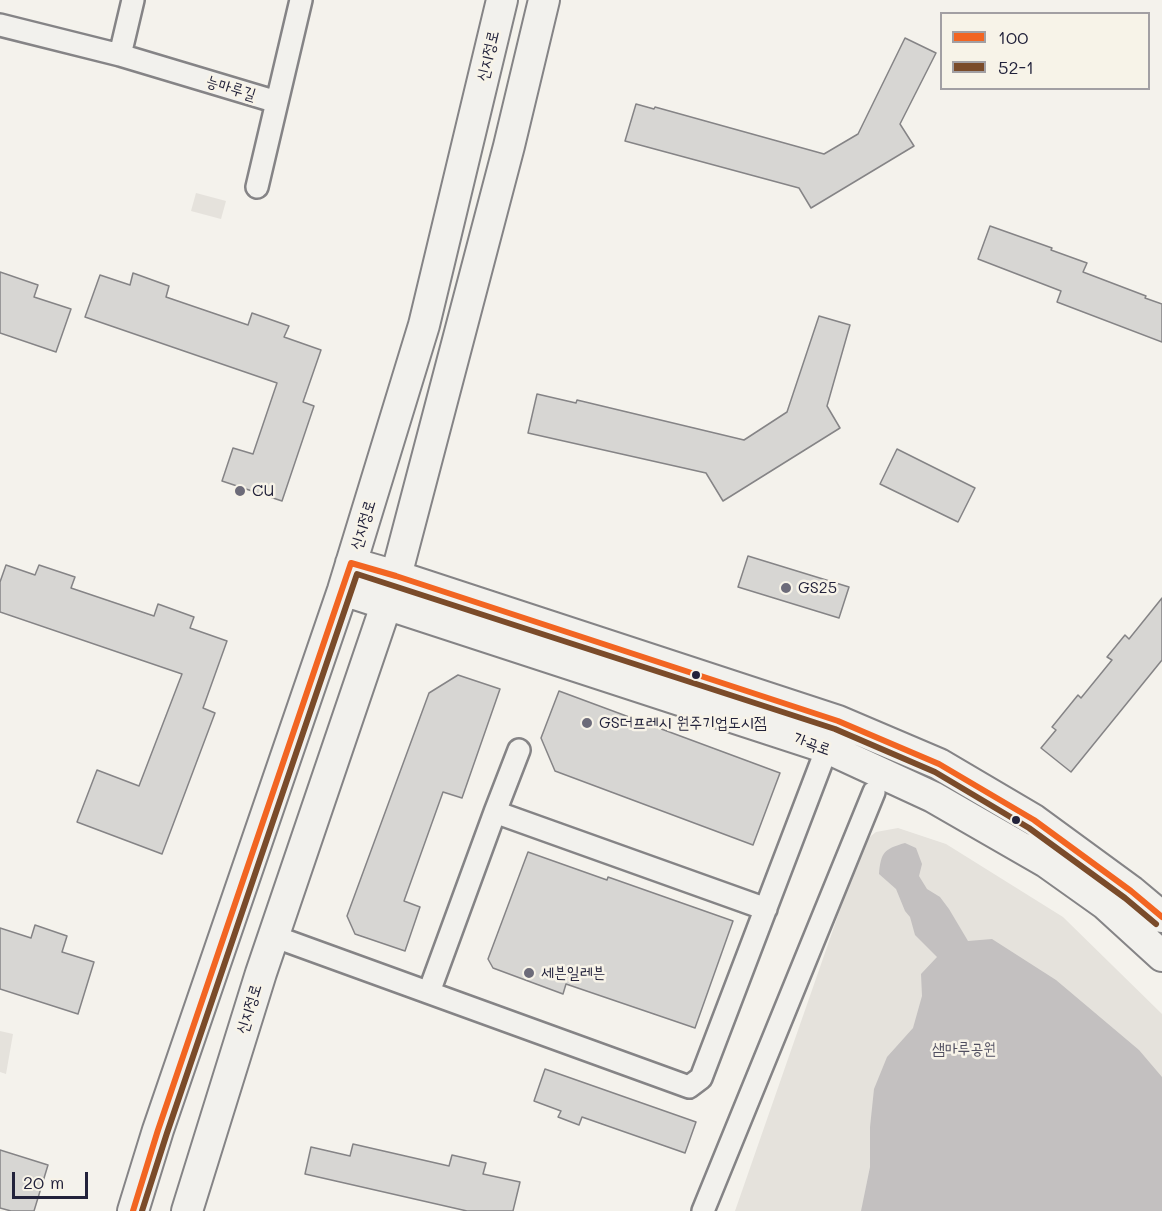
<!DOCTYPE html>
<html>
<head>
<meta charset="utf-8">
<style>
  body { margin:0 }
  #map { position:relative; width:1162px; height:1211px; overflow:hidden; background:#f4f2ec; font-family:Mali,sans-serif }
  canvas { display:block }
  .legend { position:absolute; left:940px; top:12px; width:210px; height:78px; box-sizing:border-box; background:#f7f3e8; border:2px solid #a29fa3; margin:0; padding:8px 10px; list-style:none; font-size:18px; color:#22223b }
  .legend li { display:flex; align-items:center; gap:12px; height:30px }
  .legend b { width:30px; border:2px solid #a29fa3 }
  .scale { position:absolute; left:12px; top:1172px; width:76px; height:27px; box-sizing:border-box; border:3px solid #22223b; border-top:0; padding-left:8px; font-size:18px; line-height:21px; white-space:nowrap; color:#22223b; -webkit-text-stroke:4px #f7f3e8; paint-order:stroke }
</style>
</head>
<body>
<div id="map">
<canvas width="1162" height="1211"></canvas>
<ul class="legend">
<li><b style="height:8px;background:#f26522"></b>100</li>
<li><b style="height:8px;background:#7a4b2a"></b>52-1</li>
</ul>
<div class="scale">20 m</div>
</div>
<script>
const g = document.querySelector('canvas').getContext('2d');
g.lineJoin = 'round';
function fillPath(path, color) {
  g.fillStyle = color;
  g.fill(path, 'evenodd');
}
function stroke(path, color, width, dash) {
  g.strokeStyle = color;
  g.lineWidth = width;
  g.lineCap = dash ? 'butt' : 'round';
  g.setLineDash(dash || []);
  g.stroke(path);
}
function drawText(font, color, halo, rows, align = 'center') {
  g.font = font + ' Mali,"Poor Story",sans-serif';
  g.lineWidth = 5;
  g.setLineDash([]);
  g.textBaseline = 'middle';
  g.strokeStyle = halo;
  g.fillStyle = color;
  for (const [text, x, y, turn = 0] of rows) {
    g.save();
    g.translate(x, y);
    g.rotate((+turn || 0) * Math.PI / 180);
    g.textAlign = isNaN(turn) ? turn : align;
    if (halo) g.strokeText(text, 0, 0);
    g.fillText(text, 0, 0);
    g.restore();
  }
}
fillPath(new Path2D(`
  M196,193L226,201L221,219L191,211Z
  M898,828L946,844L1063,917L1162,1014V1211H735L842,904L855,849L876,832Z
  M0,1031L13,1034L6,1074L0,1072Z`), '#e5e2dc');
fillPath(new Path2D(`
  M905,843L916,848L922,864L919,876L927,889L940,897L949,909L968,941L992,939L1056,980L1139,1050L1162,1077V1211H861L870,1167V1127L874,1089L887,1057L913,1028L922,996L921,974L937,957L915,935L910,917L905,911L896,889L879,874C881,852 884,849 905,843Z`), '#c3c0c0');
const building = new Path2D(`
  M905,38L936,53L900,124L914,146L811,208L799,188L625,141L636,104L654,109L655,107L824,154L858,134Z
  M990,226L1052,248L1051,250L1087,263L1083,272L1146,296L1145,298L1162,304V342L1057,302L1061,291L978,259Z
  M0,272L38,285L34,297L71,309L56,352L0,333Z
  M133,273L169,286L166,297L248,325L252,313L289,326L284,337L321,350L303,402L314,406L282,501L222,481L233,448L253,454L277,383L85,317L100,275L130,285Z
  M819,316L850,325L827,406L840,428L723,501L706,473L528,433L537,394L576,403L577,400L744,440L787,412Z
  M897,449L975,488L958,522L880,484Z
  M748,556L849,587L839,618L738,587Z
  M6,565L35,575L39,565L75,577L71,588L154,616L158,604L194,617L190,628L227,641L203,708L215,713L162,854L77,822L97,770L139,786L182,674L0,612V582Z
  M1162,598V660L1071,772L1041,748L1056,730L1052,727L1078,695L1081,698L1112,660L1107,657L1125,635L1129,639Z
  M458,675L500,689L462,798L443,792L404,901L420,907L405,951L355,934L347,916L429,693Z
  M559,691L780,773L753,845L555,771L541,738Z
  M528,852L607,880L608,877L733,921L695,1028L566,984L563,994L493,968L488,959Z
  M35,925L67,936L62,952L94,962L78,1014L0,989V928L31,938Z
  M545,1069L696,1122L685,1153L582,1117L579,1125L558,1117L561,1111L534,1101Z
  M353,1144L449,1166L452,1155L486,1163L483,1174L520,1182L513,1211H467L305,1174L311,1147L350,1156Z
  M0,1150L48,1165L34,1211H11L0,1208Z`);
fillPath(building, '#d7d6d3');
stroke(building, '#858486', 1.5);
const street = new Path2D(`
  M0,25L120,55L277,102L301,0
  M120,55L133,0
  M257,187L277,102
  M495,812L519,750
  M273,936L689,1087L701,1078L827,748
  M429,992L495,812L766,909
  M703,1211L874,792`);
const secondary = new Path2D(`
  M351,563L396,576L838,721L939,764L1034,820L1131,891L1162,917
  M343,590L827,748L933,797L1046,862L1105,904L1162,956
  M133,1211L158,1130L343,590L424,325L502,0
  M187,1211L261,973L396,576L509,146L544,0`);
stroke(street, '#858486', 26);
stroke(secondary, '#858486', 34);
stroke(street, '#f2f1ed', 21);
stroke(secondary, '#f2f1ed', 30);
stroke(new Path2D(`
  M133,1211L158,1130L351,563L396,576L838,721L939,764L1034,820L1131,891L1162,917`), '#f26522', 6);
stroke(new Path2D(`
  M142,1211L167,1133L357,574L835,729L935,772L1029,828L1125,898L1156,924`), '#7a4b2a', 6);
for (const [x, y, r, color] of [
  [240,491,6,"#6c6b79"],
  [786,588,6,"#6c6b79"],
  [696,675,5,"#22223b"],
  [587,723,6,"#6c6b79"],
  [1016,820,5,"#22223b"],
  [529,973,6,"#6c6b79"]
]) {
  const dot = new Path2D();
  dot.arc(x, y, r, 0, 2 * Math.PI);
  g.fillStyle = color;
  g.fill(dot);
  stroke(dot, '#f7f3e8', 2);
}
drawText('16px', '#22223b', '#f7f3e8', [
  ["신지정로",488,56,-77],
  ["능마루길",231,88,17],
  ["신지정로",363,525,-73],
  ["가곡로",812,744,20],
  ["신지정로",249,1009,-73]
]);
drawText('16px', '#22223b', '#f7f3e8', [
  ["CU",252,491],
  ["GS25",798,588],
  ["GS더프레시 원주기업도시점",599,723],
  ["세븐일레븐",541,973]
], 'left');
drawText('16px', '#504f60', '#f7f3e8', [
  ["샘마루공원",964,1049]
]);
</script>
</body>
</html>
